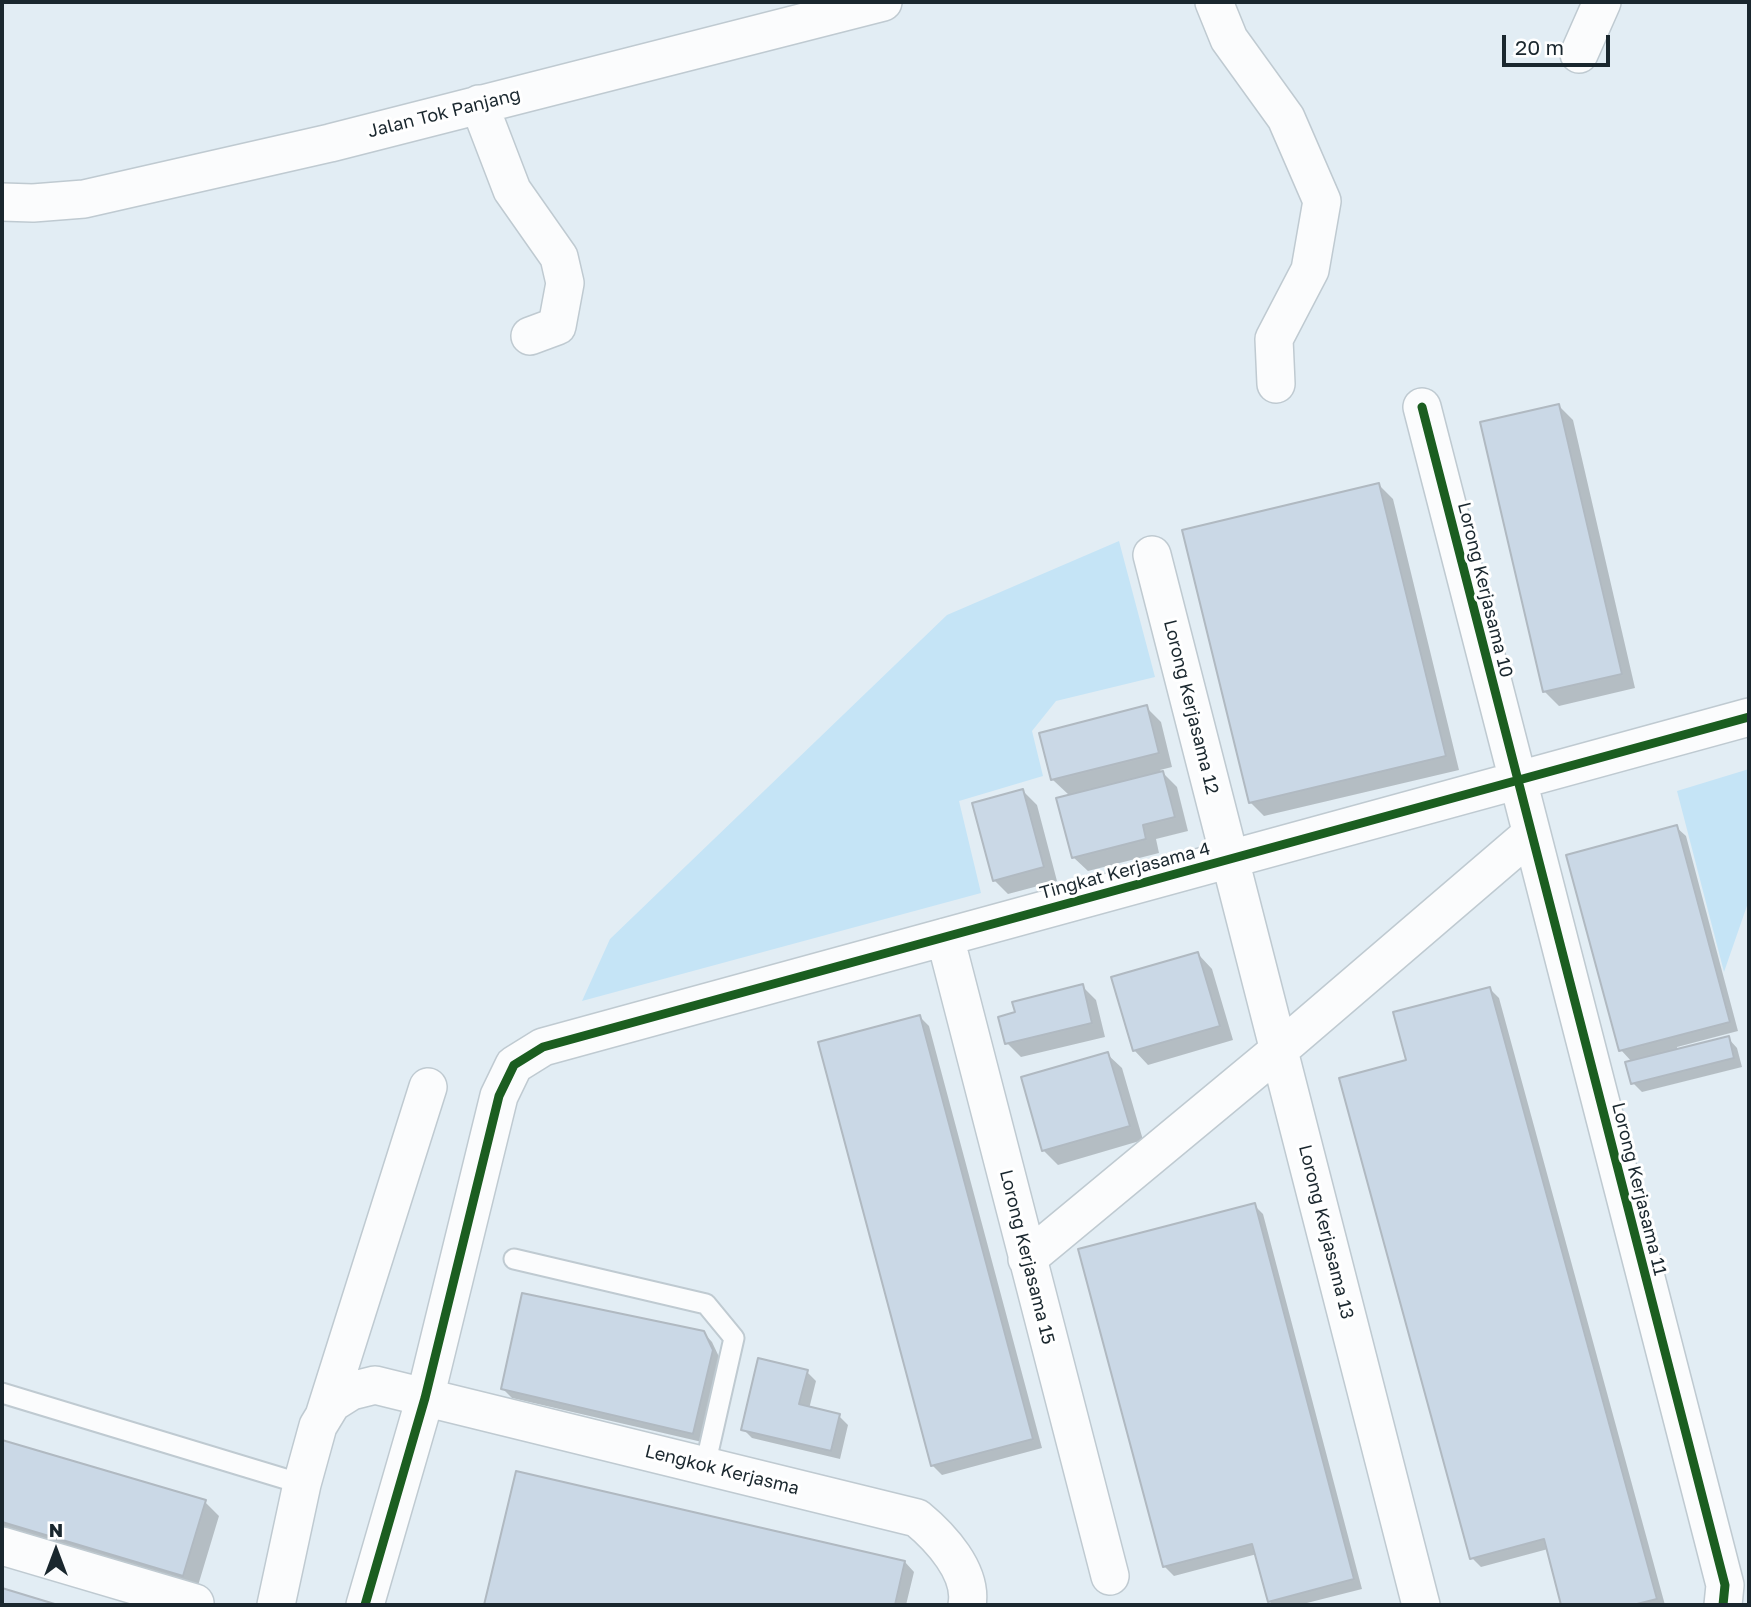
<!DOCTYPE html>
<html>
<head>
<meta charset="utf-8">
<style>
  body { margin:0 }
  #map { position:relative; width:1751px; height:1607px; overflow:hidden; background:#e2edf4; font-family:"Golos Text",sans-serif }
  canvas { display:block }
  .frame { position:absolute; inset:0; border:4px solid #1a272e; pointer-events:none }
  .north { position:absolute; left:21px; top:1516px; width:70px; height:70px; -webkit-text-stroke:5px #fff; paint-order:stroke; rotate:0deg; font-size:19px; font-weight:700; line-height:28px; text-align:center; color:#1a272e }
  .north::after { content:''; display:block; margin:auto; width:24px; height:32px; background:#1a272e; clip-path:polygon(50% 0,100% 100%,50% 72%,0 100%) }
  .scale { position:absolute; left:1502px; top:35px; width:108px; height:32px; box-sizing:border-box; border:4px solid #1a272e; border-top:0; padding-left:9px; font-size:21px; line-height:24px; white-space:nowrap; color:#1a272e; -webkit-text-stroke:5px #fff; paint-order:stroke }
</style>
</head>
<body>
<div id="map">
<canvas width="1751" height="1607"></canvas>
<div class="frame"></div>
<div class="north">N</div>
<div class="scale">20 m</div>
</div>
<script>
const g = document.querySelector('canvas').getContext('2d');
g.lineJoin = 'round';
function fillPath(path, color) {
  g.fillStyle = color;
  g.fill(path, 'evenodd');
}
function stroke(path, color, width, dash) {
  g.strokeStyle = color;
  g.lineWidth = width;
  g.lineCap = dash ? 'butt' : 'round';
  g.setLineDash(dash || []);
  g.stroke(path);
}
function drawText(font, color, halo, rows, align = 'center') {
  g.font = font + ' "Golos Text",sans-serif';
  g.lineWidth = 6;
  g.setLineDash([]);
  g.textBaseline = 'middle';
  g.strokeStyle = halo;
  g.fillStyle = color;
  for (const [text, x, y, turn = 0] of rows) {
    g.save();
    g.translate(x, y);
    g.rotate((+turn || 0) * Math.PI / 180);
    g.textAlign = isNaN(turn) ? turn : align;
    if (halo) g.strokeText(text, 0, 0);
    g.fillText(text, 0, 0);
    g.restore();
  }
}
fillPath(new Path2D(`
  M1119,541L1155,677L1056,701L1032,731L1043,776L959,801L981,893L582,1001L610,939L947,615Z
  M1749,769V900L1724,972L1677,791Z`), '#c5e4f6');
fillPath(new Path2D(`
  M1559,406L1573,420L1635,688L1559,706L1544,691Z
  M1379,485L1393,499L1459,770L1264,816L1250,802Z
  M1146,707L1161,722L1172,767L1160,770L1177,787L1188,831L1156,839L1159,853L1088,871L1073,857L1070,796L1053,780L1042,734Z
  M1023,791L1037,805L1057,881L1008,894L994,880Z
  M1676,827L1686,836L1738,1031L1677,1047L1678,1051L1728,1038L1737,1048L1742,1067L1642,1092L1633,1083L1632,1062L1621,1050Z
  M1198,954L1212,969L1233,1040L1148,1065L1134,1050Z
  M1082,986L1096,1000L1105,1037L1021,1057L1007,1043Z
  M1490,989L1499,998L1665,1605H1563L1548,1549L1481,1567L1472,1558L1408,1061Z
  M920,1017L929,1026L1042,1448L942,1475L932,1465Z
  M1107,1054L1122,1068L1143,1140L1058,1165L1044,1151L1023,1078Z
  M1254,1205L1263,1214L1362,1589L1299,1605H1273L1269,1601L1257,1554L1174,1576L1165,1567L1081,1250Z
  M703,1332L712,1342L721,1361L702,1442L512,1398L502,1388Z
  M807,1372L816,1381L809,1409L839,1416L848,1425L840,1459L752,1438L743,1429Z
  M2,1442L205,1502L219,1516L197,1589L2,1531Z
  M517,1473L905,1562L914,1572L906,1605H486Z`), '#0003');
const building = new Path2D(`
  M1559,404L1622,674L1543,692L1480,422Z
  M1379,483L1446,756L1249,803L1182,530Z
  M1147,705L1159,753L1051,780L1039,733Z
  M1163,771L1175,817L1143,825L1146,839L1072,858L1056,798Z
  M1023,789L1044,867L993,881L972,803Z
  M1677,825L1730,1022L1619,1051L1566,855Z
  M1198,952L1220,1026L1133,1051L1111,977Z
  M1083,984L1092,1023L1005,1044L998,1017L1015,1012L1012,1002Z
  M1490,987L1657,1599L1633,1605H1561L1544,1539L1470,1559L1339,1078L1406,1060L1393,1012Z
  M920,1015L1033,1439L931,1466L818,1042Z
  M1729,1036L1734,1058L1631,1084L1625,1062Z
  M1108,1052L1130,1126L1042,1151L1021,1077Z
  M1255,1203L1354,1579L1268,1602L1252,1544L1163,1567L1078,1249Z
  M522,1293L704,1331L713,1350L693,1434L501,1389Z
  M758,1358L808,1370L799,1404L840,1414L831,1451L741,1430Z
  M2,1440L206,1500L183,1576L2,1522Z
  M516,1471L905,1561L895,1605H484Z
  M2,1588L58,1605H2Z`);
fillPath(building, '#cad8e6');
stroke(building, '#b0b9c1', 2);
const lane = new Path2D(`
  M514,1259L706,1304L734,1338L705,1466
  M2,1393L302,1484`);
const street = new Path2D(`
  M1214,2L1229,39L1286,118L1322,201L1310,270L1274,339L1276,384
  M1579,54L1602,2
  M479,104L512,190L559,257L565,283L557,326L530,336
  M2,202L33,203L84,199L330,143L883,2
  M1422,407L1725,1585L1723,1605
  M1152,555L1421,1605
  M945,937L1110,1576
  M1027,1259L1279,1050L1531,834
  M324,1416L428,1087
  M2,1546L195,1603L194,1605
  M276,1605L302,1484L318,1426L332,1403L351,1391L375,1385L917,1518C940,1537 973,1572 967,1605
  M365,1605L425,1398L499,1096L514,1065L543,1047L1749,717`);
stroke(lane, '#bfcad1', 23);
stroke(street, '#bfcad1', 40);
stroke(lane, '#fbfcfd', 19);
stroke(street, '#fbfcfd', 37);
stroke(new Path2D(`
  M1422,407L1725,1585L1723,1605
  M365,1605L425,1398L499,1096L514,1065L543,1047L1749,717`), '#1b5e20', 9);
drawText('18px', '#1a272e', '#fff', [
  ["Jalan Tok Panjang",444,113,-14],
  ["Lorong Kerjasama 10",1485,590,76],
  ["Lorong Kerjasama 12",1191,707,76],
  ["Tingkat Kerjasama 4",1125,871,-15],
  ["Lorong Kerjasama 11",1639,1189,76],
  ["Lorong Kerjasama 13",1326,1232,76],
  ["Lorong Kerjasama 15",1027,1257,76],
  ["Lengkok Kerjasma",722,1470,14]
]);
</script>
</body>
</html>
